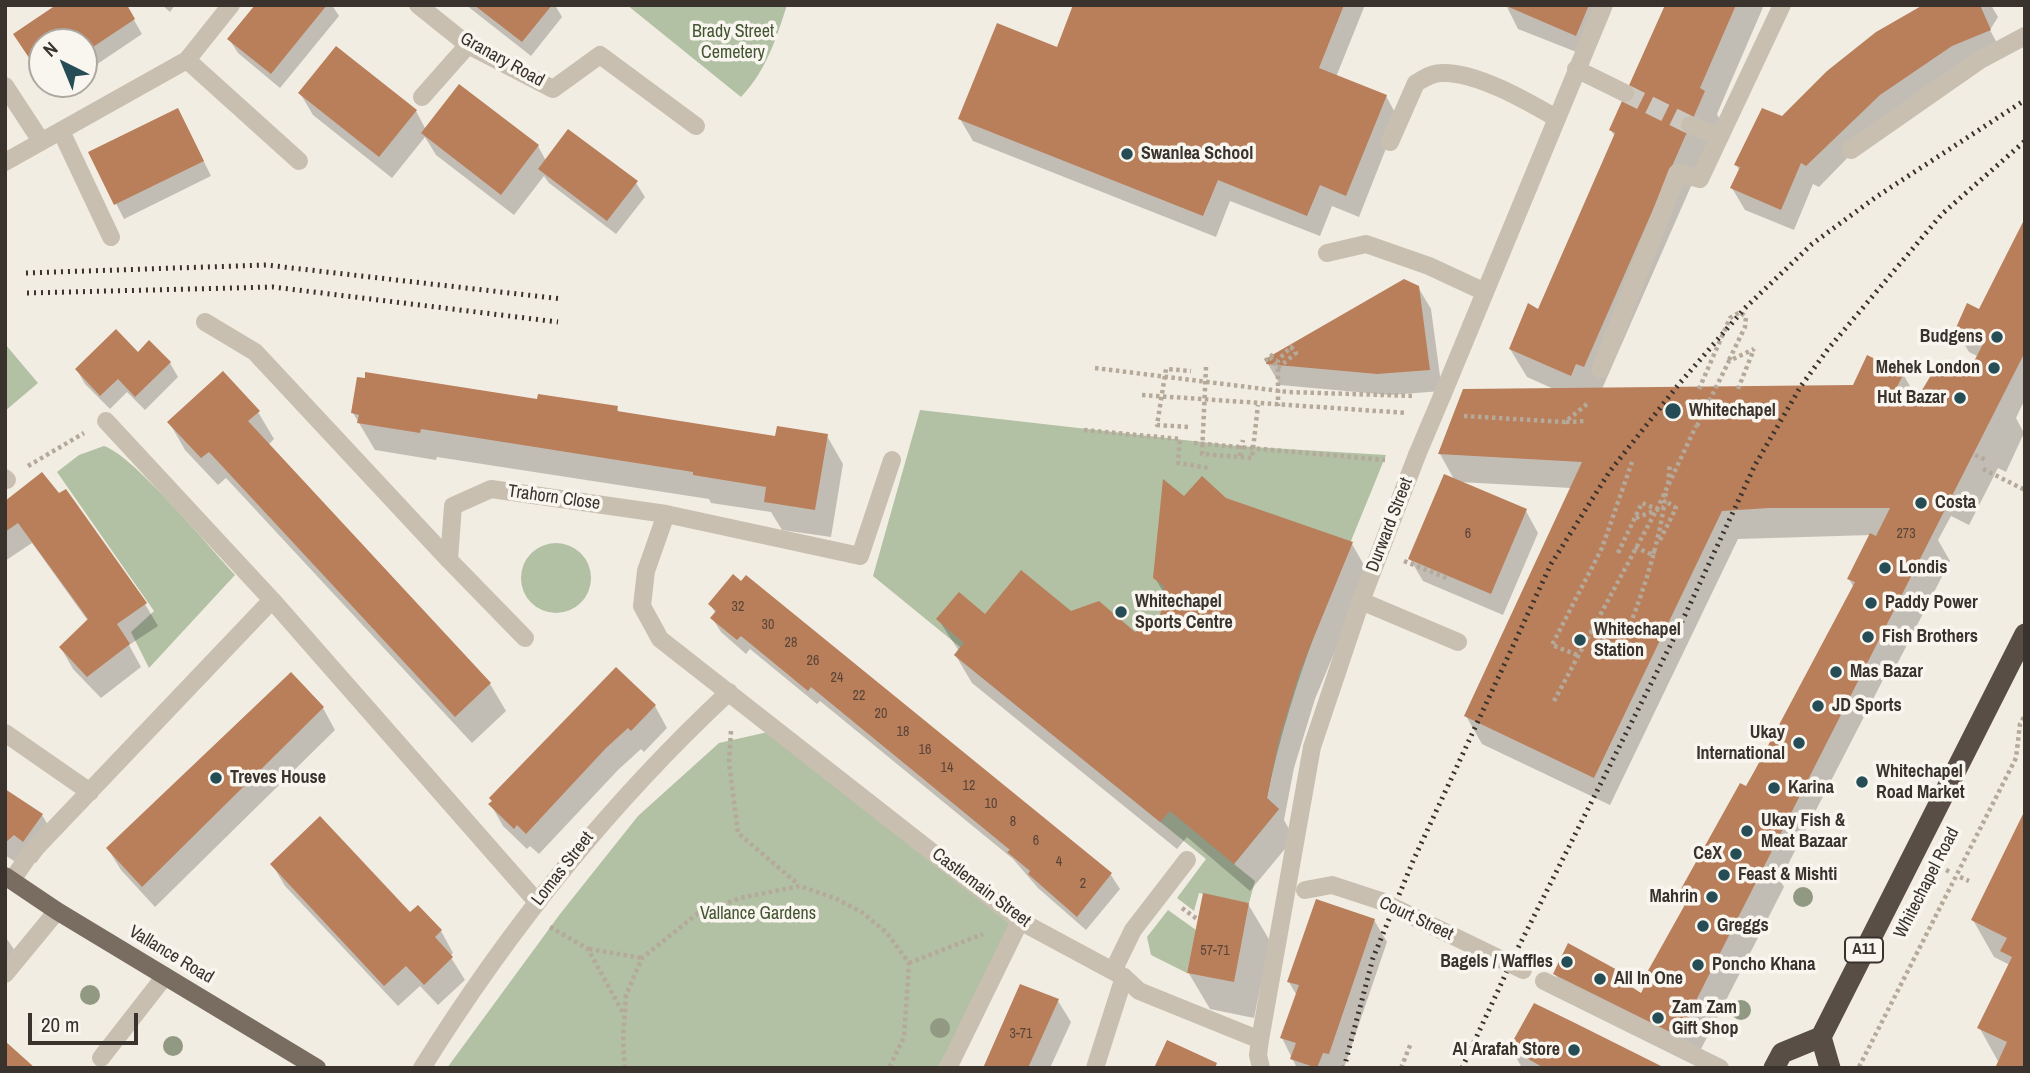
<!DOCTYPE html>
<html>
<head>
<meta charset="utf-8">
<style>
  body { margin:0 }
  #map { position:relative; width:2030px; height:1073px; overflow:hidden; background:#f2ede3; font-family:"Archivo Narrow",sans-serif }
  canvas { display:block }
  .frame { position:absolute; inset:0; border:7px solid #39322d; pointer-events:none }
  .north { position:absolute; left:28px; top:28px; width:70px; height:70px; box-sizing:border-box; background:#f9f6ef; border:2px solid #aca8a1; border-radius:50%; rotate:317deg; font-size:19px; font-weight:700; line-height:28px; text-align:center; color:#39322d }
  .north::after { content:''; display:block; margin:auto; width:24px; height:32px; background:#264c56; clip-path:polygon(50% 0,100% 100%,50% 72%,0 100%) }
  .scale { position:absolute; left:28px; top:1013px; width:110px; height:32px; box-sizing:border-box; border:4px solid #39322d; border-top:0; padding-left:9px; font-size:21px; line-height:24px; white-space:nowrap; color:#39322d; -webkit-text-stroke:5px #f9f6ef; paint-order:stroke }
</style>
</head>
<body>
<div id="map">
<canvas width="2030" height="1073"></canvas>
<div class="frame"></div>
<div class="north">N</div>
<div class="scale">20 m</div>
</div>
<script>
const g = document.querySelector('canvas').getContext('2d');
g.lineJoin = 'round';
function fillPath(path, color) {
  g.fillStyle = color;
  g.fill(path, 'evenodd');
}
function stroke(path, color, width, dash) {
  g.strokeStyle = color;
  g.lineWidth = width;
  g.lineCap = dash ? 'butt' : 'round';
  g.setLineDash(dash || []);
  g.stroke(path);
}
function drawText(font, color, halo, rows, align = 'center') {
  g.font = font + ' "Archivo Narrow",sans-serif';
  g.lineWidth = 7;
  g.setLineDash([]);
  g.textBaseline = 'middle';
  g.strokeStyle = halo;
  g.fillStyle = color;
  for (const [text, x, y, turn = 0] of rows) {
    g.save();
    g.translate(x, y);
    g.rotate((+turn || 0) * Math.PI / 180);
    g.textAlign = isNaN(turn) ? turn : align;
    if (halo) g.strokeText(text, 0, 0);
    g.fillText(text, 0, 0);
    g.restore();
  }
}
fillPath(new Path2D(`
  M627,5H787C776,39 766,71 741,97Z
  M5,344L38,383L5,411Z
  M920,410L1237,446L1386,455C1341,567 1291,679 1267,798L1279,809L1234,864L1255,881L1249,903L1199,893L1194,911L1177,898L1206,859L954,655L960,647L873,576Z
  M104,446C133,455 211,549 235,575L149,668L131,632L154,611L57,472L79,455Z
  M521 578a35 35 0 1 1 70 0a35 35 0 1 1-70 0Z
  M768,732L1011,918L1013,927L938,1068H447L560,914L638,816L719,743Z
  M1168,910L1196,930L1187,973L1151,955L1147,937Z`), '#b2c0a4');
fillPath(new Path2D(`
  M162,5H175L170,12Z
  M257,5H332L339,16L280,88L238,53L229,39Z
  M466,5H555L562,17L531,56Z
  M1075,5H1365L1336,77L1386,96L1398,118L1359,217L1332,206L1320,236L1230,201L1216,237L973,141L960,119L1058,49Z
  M1506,5H1609L1589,57L1518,29Z
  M1666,5H1764L1717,114L1720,120L1602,389L1854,387L1903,374L1918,400L1972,379L1979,357L1969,352L1956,330L1979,311L2025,222V399L2016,418L2024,433L2006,472L1998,468L1969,525L1951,516L1938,540L1950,561L1892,674L1887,672L1780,880L1784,887L1701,1049L1559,981L1555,974L1629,978L1631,989L1642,996L1645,990L1642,985L1685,908L1679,896L1747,788L1854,588L1849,579L1871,535L1738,539L1610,805L1482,744L1466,716L1571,488L1459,482L1526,511L1538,533L1503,615L1423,581L1410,559L1455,481L1440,454L1465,390H1556L1527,377L1510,349L1539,311L1615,137L1611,130Z
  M1927,5H1991L1998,17L1990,30L2002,52L1863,142L1819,187L1813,184L1794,230L1745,210L1732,188L1740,171L1736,165L1783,118Z
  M134,20L142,34L84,73V42H42V76L16,34Z
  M47,84H68L54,93Z
  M300,93L416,111L426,130L538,146L546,161L636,183L645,197L616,234L549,183L544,176L514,215L436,155L425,137L392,178L313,115Z
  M186,125L211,176L124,219L90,153Z
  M1418,287L1431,309L1442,391L1390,395L1280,385L1268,364Z
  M138,354L170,363L178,377L145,410L127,392L110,409L85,384L77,370Z
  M539,401L617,408L620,414L777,438L827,436L843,464L831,537L782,530L771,512L711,503L709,499L437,457L436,460L375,450L353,413Z
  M258,412L274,439L268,445L490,684L506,711L472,743L226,478L218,485L185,450L169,422Z
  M1184,499L1225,500L1352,544L1368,572L1315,699L1294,768L1284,820L1294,838L1250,891L1187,837L1177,849L972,683L956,656L959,651L938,619L1070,613L1135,634L1162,619L1165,595L1155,578Z
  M5,503L145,604L158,626L129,645L141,667L101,698L73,669L61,648L88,621L32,543L5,561Z
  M747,577L1111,875L1120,889L1086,930L1038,888L1013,859L820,701L817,704L750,649L746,654L721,632L712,618L716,614L710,604Z
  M291,674L323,708L335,730L155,907L121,870L108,849Z
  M655,706L667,728L644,752L641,749L618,770L539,854L530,846L527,849L503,826L491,805Z
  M5,791L42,815L55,837L36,863L27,855L20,865L5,855Z
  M2025,814V1068L1999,1063L1979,1027L2010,965L1994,957L1973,920Z
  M272,864L410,915L418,907L441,931L453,953L450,956L465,980L438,1005L420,986L398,1006L285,886Z
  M1248,904L1270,941L1254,1018L1210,1009L1188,972Z
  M1374,920L1387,942L1344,1068H1297L1282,1038L1297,996L1289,982Z
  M5,936L23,963L5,983Z
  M1058,1001L1071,1022L1050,1068H985Z
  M1511,1048L1661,1068H1522Z`), '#0003');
fillPath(new Path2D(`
  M56,5H127L135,19L84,53V42H42V77L13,34Z
  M255,5H327L271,74L227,39Z
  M474,5H552L522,42Z
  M1073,5H1344L1319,68L1387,95L1346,196L1320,185L1307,216L1218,180L1203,216L958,119L997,23L1057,47Z
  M1504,5H1589L1576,36Z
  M1665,5H1736L1700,88L1705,91L1584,367L1576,364L1571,376L1509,349L1528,303L1538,309L1615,133L1609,130Z
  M1923,5H1980L1991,30L1952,46L1880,95L1806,166L1801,163L1781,210L1730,188L1740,167L1734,165L1762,108L1782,116L1827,71L1876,32Z
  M336,46L417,110L379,157L298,93Z
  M459,84L539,145L501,195L421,133Z
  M178,108L204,161L114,205L88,152Z
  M568,129L638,181L607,221L538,169Z
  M2025,218V352L1678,1036L1553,974L1568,943L1630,977L1627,984L1641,993L1644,987L1640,985L1687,901L1677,896L1740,783L1746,786L1755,770L1855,582L1847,579L1870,533L1876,536L1890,508H1769L1722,511L1594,778L1464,716L1582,462L1438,454L1463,389L1853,385L1867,355L1904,373L1895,391L1915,402L1940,360L1967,375L1983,344L1955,330L1967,303L1979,309Z
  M1404,279L1419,286L1430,370L1377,374L1266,364L1267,358Z
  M116,329L138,352L149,340L171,362L135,397L118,379L100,396L75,369Z
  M223,371L260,411L248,421L491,683L455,717L209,452L201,458L167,422Z
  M365,372L537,399L538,394L618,406L617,411L775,436L777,426L828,434L815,510L764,502L766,487L693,475V472L421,429L420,433L357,423L359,415L351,413L357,377L365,378Z
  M42,472L59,493L66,489L147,603L117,624L130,644L87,677L59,647L88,619L18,523L5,532V501Z
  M1444,474L1527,509L1491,594L1408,559Z
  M1202,476L1226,498L1353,542L1300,671L1279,739L1267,798L1279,809L1234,864L1170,811L1160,822L954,655L964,643L936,619L959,592L985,614L1021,570L1071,611L1099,601L1135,632L1160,618L1164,586L1153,578L1163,479L1184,496Z
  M733,574L741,581L746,575L1112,873L1077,917L1028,874L1030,871L1007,852L1010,850L811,687L808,691L741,636L737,640L710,618L716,611L708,604Z
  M616,667L656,705L631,731L628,728L606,748L526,834L517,825L514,829L488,804L492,801L489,798Z
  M291,672L324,707L142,887L106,848Z
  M5,789L43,814L23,842L14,835L5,843Z
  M2025,810V1068H1995L2007,1042L1977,1028L2012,957L2000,951L2007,938L1971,920Z
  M320,816L410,912L418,905L442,930L435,937L453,957L424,985L406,966L384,986L270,864Z
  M1203,893L1249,903L1234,982L1187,973Z
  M1316,899L1375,919L1329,1054L1323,1053L1317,1068L1290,1059L1296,1043L1280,1038L1299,985L1287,982Z
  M1020,984L1059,999L1028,1068H983Z
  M1534,1003L1575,1023L1665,1068H1544L1509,1048Z
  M1167,1040L1217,1063L1215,1068H1154Z
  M5,1041L35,1068H5Z`), '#b97e5a');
stroke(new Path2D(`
  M1625,93L1690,125`), '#cdc8bf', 18, [18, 9]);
stroke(new Path2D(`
  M1270,357L1278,368V406
  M1265,361L1275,353
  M1206,367L1202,454L1252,458L1258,405
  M1095,368L1288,392L1414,396
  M1278,368L1296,353L1291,347L1278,360V366
  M1699,389L1730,318L1740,312L1746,317L1745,327L1729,360
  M1738,389L1754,349
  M1142,395L1407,413
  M1464,416L1565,422L1587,404
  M1566,422L1586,421
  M1697,426L1729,361L1754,349
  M1188,427L1157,425L1166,369L1191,371
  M1084,430L1180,439L1178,463L1208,468
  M1194,443L1385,460
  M1975,455L1986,460
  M1240,456L1243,440
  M28,466L84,433
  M1983,469L2025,490
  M1668,484L1670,463
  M1636,518L1664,507
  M1660,540L1676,508L1664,500
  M1635,547L1653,555L1654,551
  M1618,553L1642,503L1657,509
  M1404,561L1449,579
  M1590,631L1620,650C1641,599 1659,547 1666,492
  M1577,655L1552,645L1602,548L1632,462
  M1554,701L1657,509L1696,426
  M731,731L729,763L738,833L799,885
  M1946,870L1952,873
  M1960,877L1969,881
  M1182,908L1197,919
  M550,927L588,949L623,1013
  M589,949L642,958
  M909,963L983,934
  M1859,1067L2016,758L2020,724L2025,715
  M625,1068L623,1041L626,995L642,958L697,914L740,898L800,886L837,899L863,913L887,933L909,963L904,1037L889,1068
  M1401,1068L1411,1043`), '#b5a99a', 4.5, [3.5, 3.5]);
stroke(new Path2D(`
  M418,5L468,45L553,89L600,55L696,126
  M187,60L299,161
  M1576,69L1625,93
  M5,86L41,141
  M422,97L468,45
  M1690,125L1720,137
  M61,131L111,237
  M1390,142L1416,83C1423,79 1432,73 1441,73C1475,71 1527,101 1556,118
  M1851,150L1980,60L2025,36
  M5,162L187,60L231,5
  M1327,253L1366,244L1429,266L1485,292
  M205,322L255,352L449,560L453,506L491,489L666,514L646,571L642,606L660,639L1020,921L1124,977L1139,991L1260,1040
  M1601,369L1677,173L1700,179L1782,5
  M1442,396L1604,5
  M106,421L272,600
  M5,478L7,480
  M666,514L860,556L892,460
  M449,560L525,638
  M1361,601L1458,642
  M5,733L90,792
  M12,880L30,854L272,600L537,902
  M1305,890L1332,885L1381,901
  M1113,971L1133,930L1187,860
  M5,974L57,911
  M1544,981L1720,1068
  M101,1058L165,976
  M422,1068C508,930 610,803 729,692
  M948,1068L1020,921
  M1095,1068L1124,977
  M1261,1068L1258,1055L1260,1040L1312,747L1361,601L1417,455`), '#c9bfb0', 18);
stroke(new Path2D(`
  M5,876L57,911L317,1068`), '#796c60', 18);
stroke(new Path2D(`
  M1774,1068L1782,1053L1821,1037
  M1830,1068L1821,1037L2025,634`), '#594e45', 21);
stroke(new Path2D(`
  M26,273L266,265L562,299
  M27,293L273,287L558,322
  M1344,1068L1373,958L1413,861L1551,564L1610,471L1679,384L1745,308L1812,244L1876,197L2025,100
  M1462,1068L1515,954L1678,630L1755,465L1801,386L1828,349L1942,214L2025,141`), '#39322d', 5, [2, 5]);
stroke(new Path2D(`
  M1417,455L1442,396
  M1381,901L1523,970`), '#c9bfb0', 18);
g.fillStyle = '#929982';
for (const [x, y] of [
  [1803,897],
  [90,995],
  [1741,1010],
  [940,1028],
  [173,1046]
]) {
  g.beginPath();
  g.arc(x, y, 10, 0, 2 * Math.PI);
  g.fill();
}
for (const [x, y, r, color] of [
  [1127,154,7,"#264c56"],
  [1997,337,7,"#264c56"],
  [1994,368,7,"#264c56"],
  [1960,398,7,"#264c56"],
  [1673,411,9,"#264c56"],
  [1921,503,7,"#264c56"],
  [1885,568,7,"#264c56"],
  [1871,603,7,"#264c56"],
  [1121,612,7,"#264c56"],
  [1868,637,7,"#264c56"],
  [1580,640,7,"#264c56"],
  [1836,672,7,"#264c56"],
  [1818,706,7,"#264c56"],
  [1799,743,7,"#264c56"],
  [216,778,7,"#264c56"],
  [1862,782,7,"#264c56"],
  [1774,788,7,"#264c56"],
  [1747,831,7,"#264c56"],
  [1736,854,7,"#264c56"],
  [1724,875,7,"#264c56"],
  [1712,897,7,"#264c56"],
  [1703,926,7,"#264c56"],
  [1567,962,7,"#264c56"],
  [1698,965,7,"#264c56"],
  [1600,979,7,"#264c56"],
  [1658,1018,7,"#264c56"],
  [1574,1050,7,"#264c56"]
]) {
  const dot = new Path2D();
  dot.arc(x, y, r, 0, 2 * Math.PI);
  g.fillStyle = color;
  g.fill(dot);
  stroke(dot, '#f9f6ef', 2.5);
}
drawText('14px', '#594538', null, [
  ["6",1468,534],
  ["273",1906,534],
  ["32",738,607],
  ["30",768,625],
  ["28",791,643],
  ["26",813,661],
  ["24",837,678],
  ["22",859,696],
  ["20",881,714],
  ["18",903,732],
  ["16",925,750],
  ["14",947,768],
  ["12",969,786],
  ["10",991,804],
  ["8",1013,822],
  ["6",1036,841],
  ["4",1059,862],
  ["2",1083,884],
  ["57-71",1215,951],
  ["3-71",1021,1034]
]);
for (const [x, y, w] of [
  [1864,950,38]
]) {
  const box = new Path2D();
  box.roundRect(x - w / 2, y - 12.5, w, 25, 5);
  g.fillStyle = '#f9f6ef';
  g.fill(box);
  stroke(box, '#39322d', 2);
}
drawText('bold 16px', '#39322d', null, [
  ["A11",1864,950]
]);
drawText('18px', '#453', '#f9f6ef', [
  ["Brady Street",733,32],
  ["Cemetery",733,53],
  ["Vallance Gardens",758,914]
]);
drawText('18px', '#39322d', '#f9f6ef', [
  ["Granary Road",502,60,29],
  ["Trahorn Close",554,498,8],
  ["Durward Street",1390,525,-69],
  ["Lomas Street",563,869,-52],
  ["Whitechapel Road",1927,883,-63],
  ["Castlemain Street",981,888,37],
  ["Court Street",1416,919,25],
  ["Vallance Road",171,955,31]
]);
drawText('bold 18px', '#39322d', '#f9f6ef', [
  ["Swanlea School",1141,154],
  ["Budgens",1983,337,"right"],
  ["Mehek London",1980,368,"right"],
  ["Hut Bazar",1946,398,"right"],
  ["Whitechapel",1689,411],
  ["Costa",1935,503],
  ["Londis",1899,568],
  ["Whitechapel",1135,602],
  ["Sports Centre",1135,623],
  ["Paddy Power",1885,603],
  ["Whitechapel",1594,630],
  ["Station",1594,651],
  ["Fish Brothers",1882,637],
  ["Mas Bazar",1850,672],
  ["JD Sports",1832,706],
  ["Ukay",1785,733,"right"],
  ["International",1785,754,"right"],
  ["Whitechapel",1876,772],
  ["Road Market",1876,793],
  ["Treves House",230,778],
  ["Karina",1788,788],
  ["Ukay Fish &",1761,821],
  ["Meat Bazaar",1761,842],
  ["CeX",1722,854,"right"],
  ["Feast & Mishti",1738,875],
  ["Mahrin",1698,897,"right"],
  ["Greggs",1717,926],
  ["Bagels / Waffles",1553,962,"right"],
  ["Poncho Khana",1712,965],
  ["All In One",1614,979],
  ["Zam Zam",1672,1008],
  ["Gift Shop",1672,1029],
  ["Al Arafah Store",1560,1050,"right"]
], 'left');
</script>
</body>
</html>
